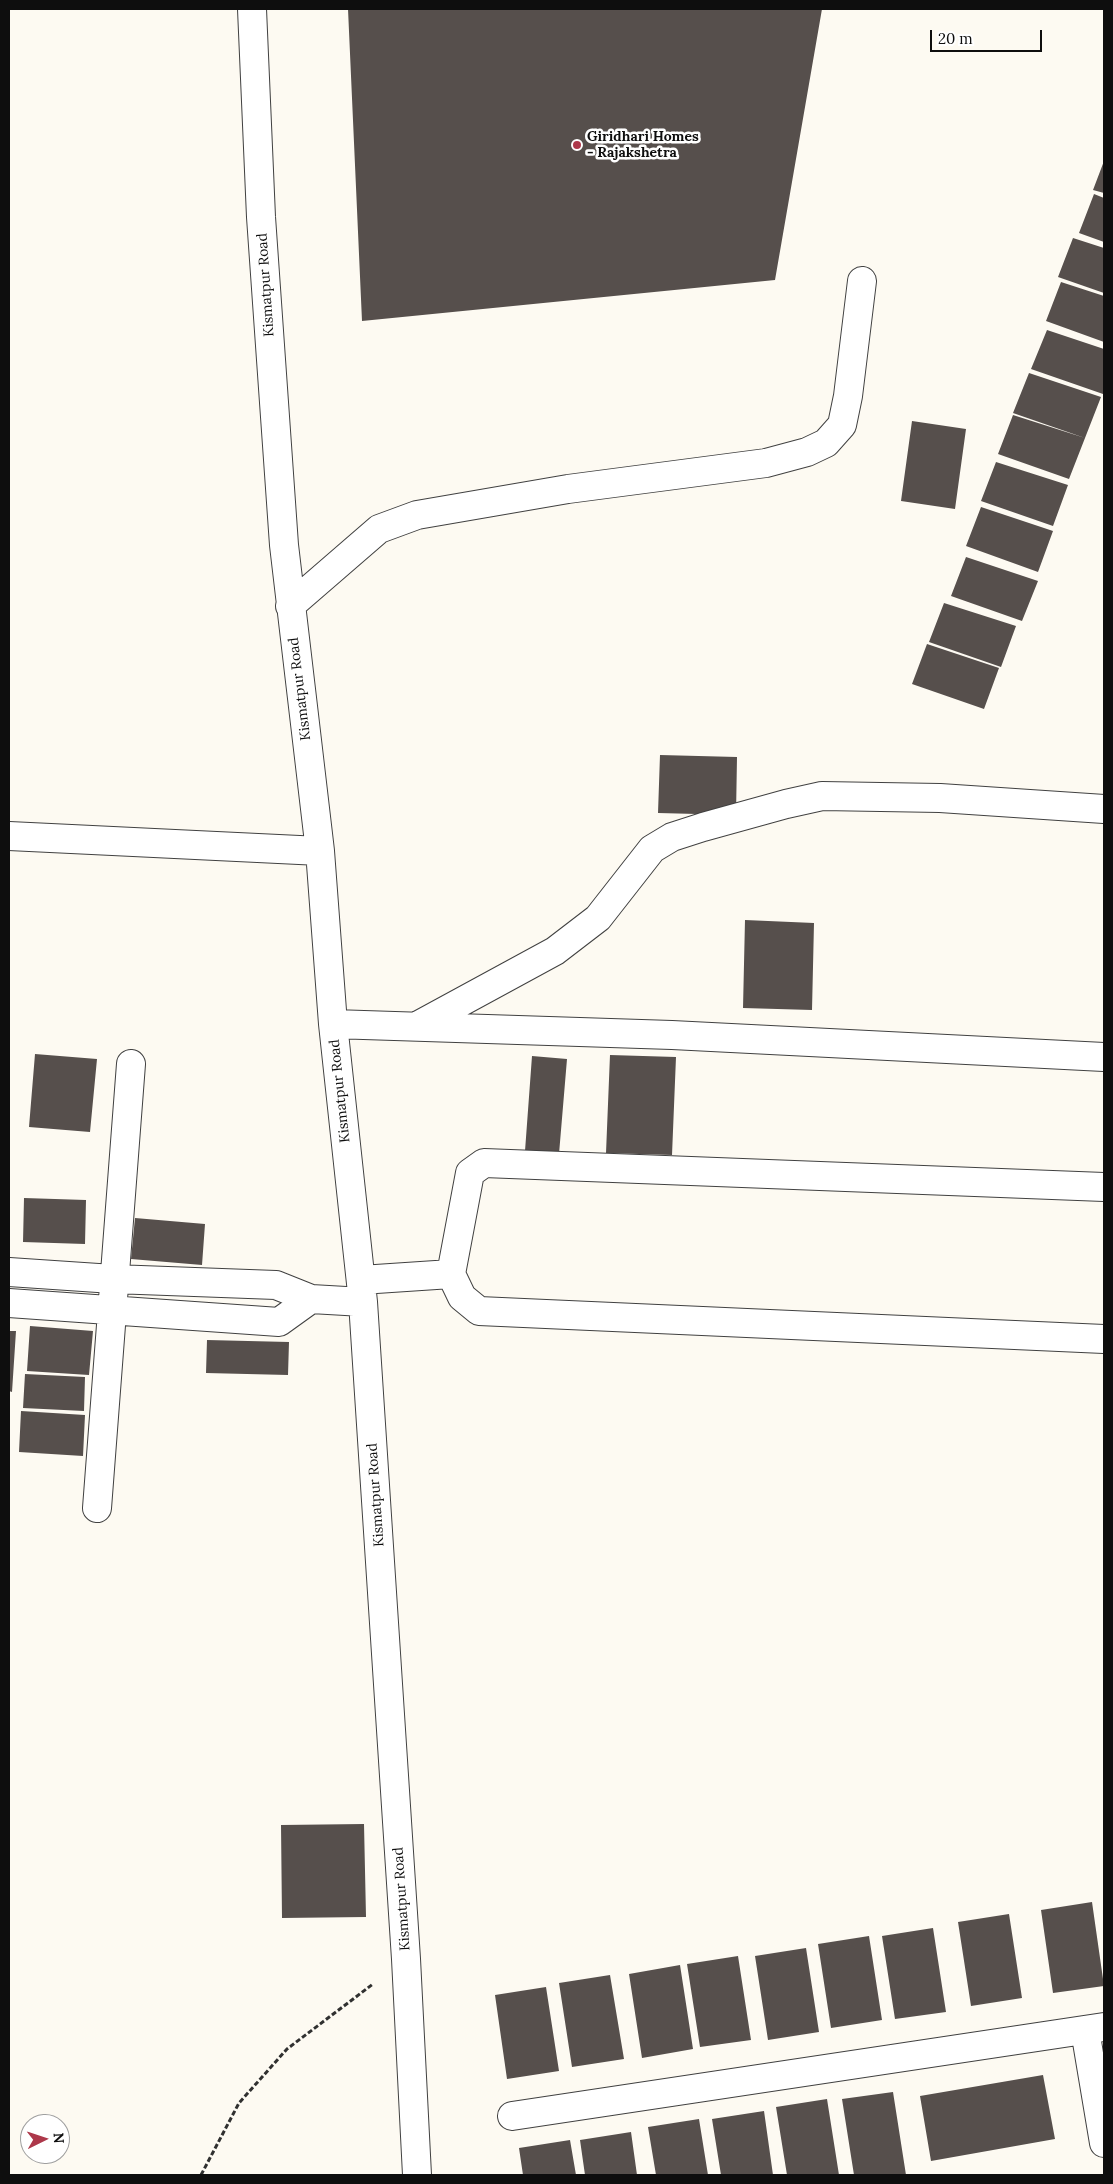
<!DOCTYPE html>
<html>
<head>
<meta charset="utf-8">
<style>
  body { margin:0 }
  #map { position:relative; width:1113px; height:2184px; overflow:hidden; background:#fdfaf2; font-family:Lora,serif }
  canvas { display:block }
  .frame { position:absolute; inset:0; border:10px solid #0e0e0e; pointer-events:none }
  .north { position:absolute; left:20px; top:2114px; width:50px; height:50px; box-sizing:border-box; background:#fff; border:1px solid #9f9f9f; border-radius:50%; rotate:86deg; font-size:14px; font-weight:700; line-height:20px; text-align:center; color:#0e0e0e }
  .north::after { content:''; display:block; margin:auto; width:18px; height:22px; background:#ad384a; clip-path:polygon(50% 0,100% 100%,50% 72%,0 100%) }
  .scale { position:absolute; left:930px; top:30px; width:112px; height:22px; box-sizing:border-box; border:2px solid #0e0e0e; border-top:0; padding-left:6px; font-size:15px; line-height:18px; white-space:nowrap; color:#0e0e0e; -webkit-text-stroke:4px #fff; paint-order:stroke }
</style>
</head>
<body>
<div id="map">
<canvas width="1113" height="2184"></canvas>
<div class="frame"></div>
<div class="north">N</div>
<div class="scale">20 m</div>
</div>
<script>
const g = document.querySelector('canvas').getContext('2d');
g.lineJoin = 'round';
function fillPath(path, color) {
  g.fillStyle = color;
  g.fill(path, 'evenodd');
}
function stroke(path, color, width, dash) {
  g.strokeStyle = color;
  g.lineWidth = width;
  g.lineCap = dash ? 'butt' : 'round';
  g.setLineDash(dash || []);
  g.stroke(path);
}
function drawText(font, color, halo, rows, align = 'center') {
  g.font = font + ' Lora,serif';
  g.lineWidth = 5;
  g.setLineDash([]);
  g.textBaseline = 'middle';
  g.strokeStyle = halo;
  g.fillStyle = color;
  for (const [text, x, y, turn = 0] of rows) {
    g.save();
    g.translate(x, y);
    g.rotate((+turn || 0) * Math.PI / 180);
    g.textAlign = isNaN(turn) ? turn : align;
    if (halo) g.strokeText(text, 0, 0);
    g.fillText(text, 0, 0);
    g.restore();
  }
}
fillPath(new Path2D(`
  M348,9H822L775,280L362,321Z
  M1104,161V193L1093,190Z
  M1094,194L1104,198V242L1079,233Z
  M1073,238L1104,248V293L1058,277Z
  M1061,282L1104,296V342L1046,321Z
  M1047,330L1104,349L1103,394L1031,369Z
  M1029,373L1101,397L1085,438L1013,413Z
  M1013,415L1085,438L1069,479L998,454Z
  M912,421L966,429L955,509L901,501Z
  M996,462L1068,485L1053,526L981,501Z
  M981,507L1053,531L1038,572L966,546Z
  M966,557L1038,581L1022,621L951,596Z
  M944,603L1016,626L1001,667L929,642Z
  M927,644L999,668L984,709L912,684Z
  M660,755L737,757L736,815L658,813Z
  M745,920L814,923L812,1010L743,1008Z
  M35,1054L97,1059L90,1132L29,1127Z
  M610,1055L676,1057L672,1155L606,1153Z
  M532,1056L567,1059L559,1154L525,1151Z
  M24,1198L86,1200L85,1244L23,1242Z
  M135,1218L205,1224L202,1265L131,1259Z
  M30,1326L93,1331L89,1375L27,1371Z
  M9,1331H16L12,1392L9,1391Z
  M207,1340L289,1342L288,1375L206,1373Z
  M25,1374L85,1377L84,1411L23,1408Z
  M21,1411L85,1415L83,1456L19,1452Z
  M364,1824L366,1917L282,1918L281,1825Z
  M1092,1902L1104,1986L1053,1993L1041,1910Z
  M1009,1914L1022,1998L971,2006L958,1922Z
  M933,1928L946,2012L895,2019L882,1936Z
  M869,1936L882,2020L831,2028L818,1944Z
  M806,1948L819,2032L768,2040L755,1956Z
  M738,1956L751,2040L700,2047L687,1964Z
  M680,1965L693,2049L642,2058L629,1974Z
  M610,1975L624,2059L572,2067L559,1983Z
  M546,1987L559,2071L507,2079L495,1995Z
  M1043,2075L1055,2139L931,2161L920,2096Z
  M893,2092L906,2175H854L842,2099Z
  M827,2099L839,2175H787L776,2107Z
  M764,2111L773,2175H721L712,2119Z
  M699,2119L708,2175H656L648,2127Z
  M631,2132L637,2175H585L580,2140Z
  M570,2140L576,2175H523L519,2148Z`), '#564f4c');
const minor = new Path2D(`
  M252,9L261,217L284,545L320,851L333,1024L363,1302L406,1959L417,2175
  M290,606L379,529L417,515L568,489L766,463L807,452L826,443L842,425L848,396L862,281
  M9,836L320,851
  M333,1024L672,1035L1104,1057
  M417,1026L555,951L598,918L652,849L672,837L703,827L786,804L822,796L940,798L1104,809
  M1104,1187L484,1163L470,1173L451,1274L462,1297L479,1311L1104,1339
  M9,1272L113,1279L276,1285L311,1299L363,1302
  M361,1280L451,1274
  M9,1303L279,1322L311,1299
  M97,1508L131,1064
  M1085,2030L1104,2143
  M512,2116L1104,2027`);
stroke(minor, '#414141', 30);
stroke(new Path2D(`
  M201,2175L239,2103L287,2049L373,1984`), '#303030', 3, [5, 2.5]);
stroke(minor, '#fff', 28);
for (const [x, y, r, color] of [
  [577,145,5,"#ad384a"]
]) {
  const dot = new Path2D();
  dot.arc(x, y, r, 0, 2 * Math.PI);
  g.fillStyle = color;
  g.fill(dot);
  stroke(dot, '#fff', 2);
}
drawText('bold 14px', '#0e0e0e', '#fff', [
  ["Giridhari Homes",587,137],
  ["- Rajakshetra",587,153]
], 'left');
drawText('14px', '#0e0e0e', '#fff', [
  ["Kismatpur Road",266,285,-94],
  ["Kismatpur Road",300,689,-97],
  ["Kismatpur Road",340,1091,-96],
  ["Kismatpur Road",376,1495,-94],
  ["Kismatpur Road",402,1899,-94]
]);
</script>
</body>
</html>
